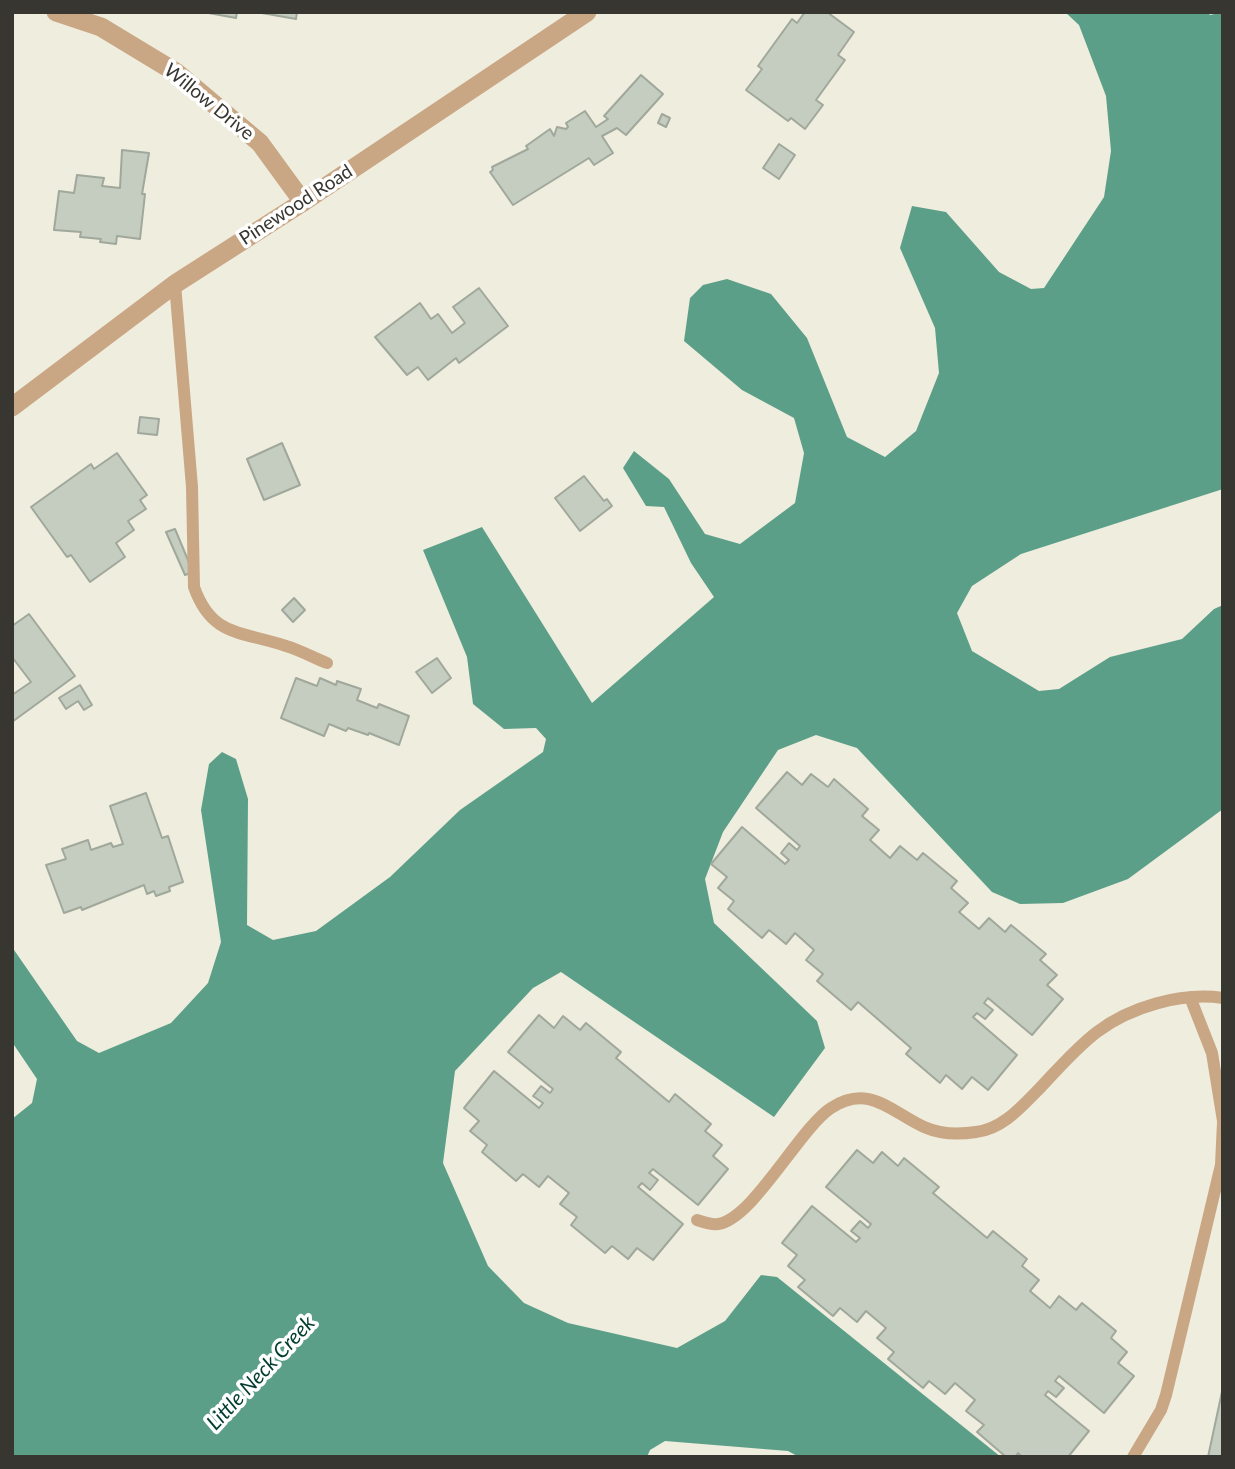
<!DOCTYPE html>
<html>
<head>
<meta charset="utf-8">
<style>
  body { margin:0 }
  #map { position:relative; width:1235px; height:1469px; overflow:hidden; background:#efedde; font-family:Lato,sans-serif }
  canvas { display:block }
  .frame { position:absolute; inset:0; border:14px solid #373630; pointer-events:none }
</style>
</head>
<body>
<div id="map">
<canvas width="1235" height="1469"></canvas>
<div class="frame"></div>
</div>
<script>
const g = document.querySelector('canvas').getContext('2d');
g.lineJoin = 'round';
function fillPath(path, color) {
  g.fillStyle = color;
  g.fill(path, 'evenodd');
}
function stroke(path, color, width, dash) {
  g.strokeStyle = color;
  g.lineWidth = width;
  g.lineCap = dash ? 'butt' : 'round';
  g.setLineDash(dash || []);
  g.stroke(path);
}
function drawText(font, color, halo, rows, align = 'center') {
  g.font = font + ' Lato,sans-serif';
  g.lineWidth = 7;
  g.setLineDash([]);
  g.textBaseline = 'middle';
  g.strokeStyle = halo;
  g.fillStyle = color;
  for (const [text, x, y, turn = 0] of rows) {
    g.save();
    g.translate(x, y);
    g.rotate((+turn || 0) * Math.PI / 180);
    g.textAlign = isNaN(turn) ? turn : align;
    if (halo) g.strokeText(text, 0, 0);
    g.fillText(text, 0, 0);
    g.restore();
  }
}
fillPath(new Path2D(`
  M1065,12H1208L1210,15L1223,12V489L1021,554L972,586L957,613L972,651L1039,691L1059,689L1110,657L1182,639L1214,609L1223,605V809L1128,879L1063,903L1020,904L992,892L857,748L816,735L778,750L723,832L705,879L714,923L817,1021L825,1048L774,1117L561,972L533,988L455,1071L443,1163L488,1266L524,1303L568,1323L677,1348L725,1321L761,1275L777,1277L1001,1457H799L788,1451L665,1441L650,1450L647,1457H12V1119L32,1103L37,1079L12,1042V947L77,1041L99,1053L171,1023L208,983L221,942L201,810L209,764L222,752L236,759L248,799L247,925L273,940L316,931L390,877L460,810L543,752L546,739L536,728L504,729L473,704L467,657L423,550L482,527L592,703L714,597L691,563L664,507L646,506L623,468L634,451L669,479L705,534L740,544L795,503L804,453L794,418L742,390L684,341L690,298L703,285L727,279L771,294L807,338L847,437L885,457L916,431L939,373L935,328L900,248L912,206L946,212L999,272L1031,289L1044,288L1104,197L1111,151L1106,96L1079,25Z`), '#5c9f88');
const building = new Path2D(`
  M203,12H237L236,18Z
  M256,12H297L296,19Z
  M805,12H827L854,32L838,55L845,60L816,100L823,105L805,129L791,118L788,121L746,90L762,69L758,66L792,19L797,23Z
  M641,75L663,94L626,135L617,128L602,136L613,153L594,165L589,158L513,205L490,172L493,170L492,167L528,149L526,146L550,129L554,136L557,127L566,129L568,127L566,123L585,111L596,127L608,119L604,116Z
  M662,114L670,118L666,127L658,123Z
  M779,144L795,155L779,179L763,168Z
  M122,150L149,153L142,194H145L140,239L117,236L116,244L100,242L101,239L80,237L81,232L54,230L59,191L74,193L77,175L104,178L102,186L120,188Z
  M479,288L508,326L459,363L456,358L428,380L418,367L407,375L375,337L420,303L431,319L438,314L452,333L465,323L453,307Z
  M140,417L159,419L157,435L138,433Z
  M282,443L300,485L264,500L247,459Z
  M117,453L147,495L140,500L146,509L128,521L134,530L116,543L125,557L90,582L71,555L67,557L31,507L91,464L94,469Z
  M584,476L604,501L607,499L612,506L580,531L555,498Z
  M175,529L193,572L185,575L166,532Z
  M294,598L305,610L293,622L282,610Z
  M29,614L75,676L12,722V695L31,682L12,657V626Z
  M437,658L451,678L432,693L416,672Z
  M296,678L317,686L320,678L336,685L337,681L361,689L357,700L377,708L379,704L409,716L399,745L369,733L368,735L348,728L346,731L329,724L324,736L281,718Z
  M80,685L92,705L84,710L78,701L66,709L59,698Z
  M787,772L802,785L811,774L828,787L834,779L868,809L862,816L879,830L870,840L890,858L900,846L917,860L923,853L957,881L951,888L968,903L959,912L979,929L989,918L1005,932L1011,925L1046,954L1040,960L1057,975L1047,985L1063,999L1032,1035L988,998L984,1003L993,1010L985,1019L977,1013L973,1017L1017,1055L988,1090L972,1077L962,1089L946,1075L940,1083L906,1054L911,1048L858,1002L851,1010L817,981L823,974L806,960L814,950L795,933L786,944L769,930L762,938L728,909L734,901L718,888L727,877L711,864L742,827L785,864L789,860L781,853L789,843L797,850L800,846L756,808Z
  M146,793L162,838L168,836L183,882L169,887L170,891L156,896L154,891L147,894L144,885L82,910L81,907L64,913L46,865L66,859L62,849L88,840L91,850L111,843L113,847L123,844L110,806Z
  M539,1015L554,1028L563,1016L580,1030L586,1023L621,1052L616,1058L669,1102L675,1094L711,1124L705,1131L722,1145L713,1156L728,1169L698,1205L653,1169L649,1173L658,1180L650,1190L642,1183L638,1187L683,1224L653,1260L637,1248L628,1259L612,1246L605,1253L571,1225L577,1217L560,1204L569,1193L548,1176L539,1187L523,1174L516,1181L482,1152L487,1145L470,1131L479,1121L464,1108L494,1071L539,1108L543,1103L533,1096L541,1086L550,1093L553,1089L508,1052Z
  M857,1150L873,1163L882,1152L898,1166L904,1158L939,1187L933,1193L987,1238L993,1231L1027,1259L1022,1266L1039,1280L1030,1291L1050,1308L1059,1296L1076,1310L1082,1303L1116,1331L1111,1338L1127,1352L1118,1363L1134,1376L1104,1413L1059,1376L1055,1381L1064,1388L1056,1397L1048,1391L1045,1395L1089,1431L1068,1457H1022L1018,1453L1015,1457H1006L977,1432L984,1425L966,1411L975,1400L955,1383L945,1394L929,1381L923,1388L888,1359L894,1352L877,1338L886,1328L866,1311L857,1322L840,1308L833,1316L798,1287L805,1280L788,1266L797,1255L782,1243L812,1206L856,1242L860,1238L851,1231L860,1221L868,1228L871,1224L826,1187Z
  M1223,1387V1457H1208Z`);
fillPath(building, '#c4cdc0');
stroke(building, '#a0a89c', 2);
stroke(new Path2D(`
  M175,284L192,487L194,587C212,638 243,631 286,646C300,650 314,658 327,663
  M1190,997L1212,1053L1223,1121
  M697,1220C703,1222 711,1225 718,1224C753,1219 800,1128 831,1108C869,1083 891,1112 924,1127C940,1134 957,1135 976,1132C1003,1129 1022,1106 1040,1088C1058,1069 1076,1048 1097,1032C1130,1007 1181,992 1223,998
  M1133,1457L1161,1410L1166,1395L1221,1165L1223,1122`), '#c9a785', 12);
stroke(new Path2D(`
  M56,12L101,27L177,73L260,143L303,202`), '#c9a785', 19);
stroke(new Path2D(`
  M12,407L175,284L303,202L587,12`), '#c9a785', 19);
drawText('19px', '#373630', '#fff', [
  ["Willow Drive",209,102,39],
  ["Pinewood Road",296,205,-33]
]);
drawText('italic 21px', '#003d2d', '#fff', [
  ["Little Neck Creek",261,1373,-47]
]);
</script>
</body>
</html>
